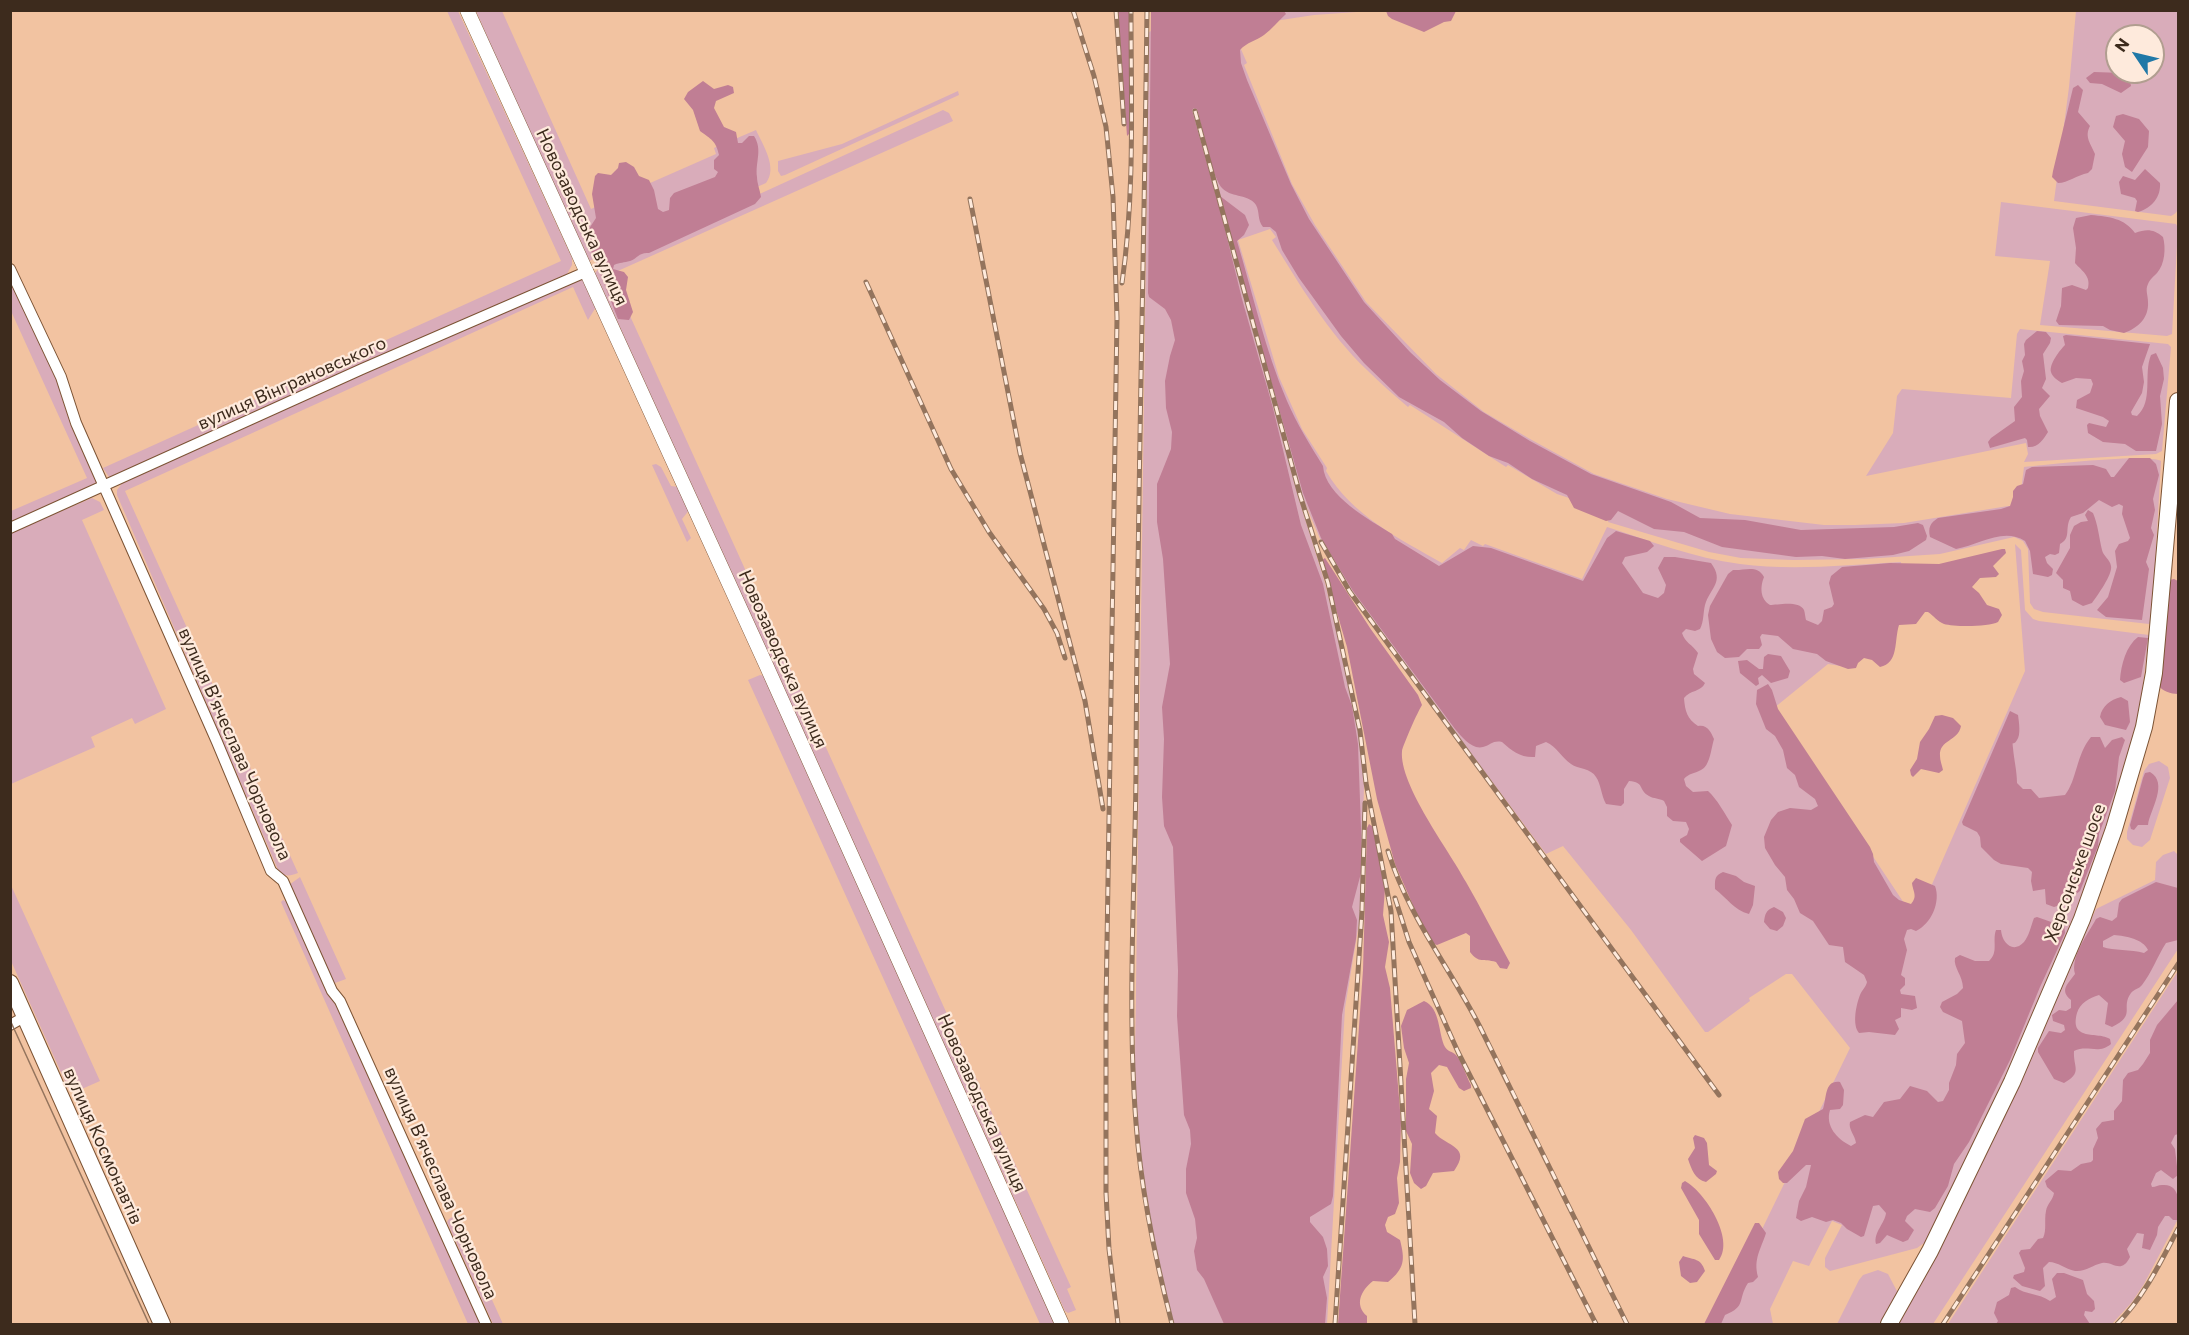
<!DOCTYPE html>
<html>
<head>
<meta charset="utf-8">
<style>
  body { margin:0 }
  #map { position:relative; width:2189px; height:1335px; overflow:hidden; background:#f2c3a1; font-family:Commissioner,sans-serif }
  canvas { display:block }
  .frame { position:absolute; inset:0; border:12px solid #3d2b1d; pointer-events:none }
  .north { position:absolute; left:2105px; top:24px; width:60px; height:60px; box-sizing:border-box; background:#feeadc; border:2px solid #b19e90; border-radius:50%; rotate:305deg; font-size:16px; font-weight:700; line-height:24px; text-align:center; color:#3d2b1d }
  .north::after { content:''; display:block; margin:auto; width:21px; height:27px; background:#2078a7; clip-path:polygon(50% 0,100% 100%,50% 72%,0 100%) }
</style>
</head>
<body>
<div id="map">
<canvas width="2189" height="1335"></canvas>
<div class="frame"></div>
<div class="north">N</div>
</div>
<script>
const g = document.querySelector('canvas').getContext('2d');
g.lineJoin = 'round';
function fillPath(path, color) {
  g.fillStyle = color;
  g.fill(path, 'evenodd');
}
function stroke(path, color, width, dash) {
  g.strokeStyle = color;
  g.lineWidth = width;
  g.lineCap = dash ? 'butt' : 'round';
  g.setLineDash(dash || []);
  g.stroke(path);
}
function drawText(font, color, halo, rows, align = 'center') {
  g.font = font + ' Commissioner,sans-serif';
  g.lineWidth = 4.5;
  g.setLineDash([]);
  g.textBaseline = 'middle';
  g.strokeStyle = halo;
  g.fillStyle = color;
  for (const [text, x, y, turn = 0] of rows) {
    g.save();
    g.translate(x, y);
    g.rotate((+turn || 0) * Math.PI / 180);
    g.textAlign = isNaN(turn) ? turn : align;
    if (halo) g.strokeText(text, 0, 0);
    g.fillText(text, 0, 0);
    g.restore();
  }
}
fillPath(new Path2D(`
  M447,11H458L572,258V265L567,274L113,478L109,477L103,468L561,261Z
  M476,11H502L591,209L716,154L714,148L756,130C763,145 778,168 766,183L589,261L580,250Z
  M1152,11H1371L1314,15L1268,22L1240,47L1247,63L1244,65L1292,184L1315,225L1366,302L1436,374L1484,412L1530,439L1594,474L1667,499L1730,514L1824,525H1855L1904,523L2008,506L2019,507L2024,467C2047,465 2146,453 2161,461L2152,620L2149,624L2043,612L2034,609L2030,603L2028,549L2023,541L2014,537L1940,554L1864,559L1793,560L1741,558L1709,552L1608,522L1611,512L1557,494L1508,465L1506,467L1410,405L1408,407C1394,395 1380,383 1367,370C1328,333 1300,285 1272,240L1276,237L1270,229L1238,240L1279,377L1302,429L1327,468L1326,471C1351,515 1400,539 1442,563L1460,548L1464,550L1471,540L1483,546L1485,544L1582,579L1607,527C1650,541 1694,558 1740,564C1792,571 1848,565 1901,562L1893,655L1859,648L1854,668L1828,664L1774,708L1916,921L2025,671L2015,544L2021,550L2025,610L2033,619L2039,621L2149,635L2138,726L2108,826L2075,917L2004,1081L1927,1241L1917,1248L1830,1271L1825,1267V1258L1842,1225L1832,1221L1809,1266L1793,1261L1770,1309L1773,1324H1716L1850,1048L1792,974H1786L1749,998L1750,1001L1708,1032H1705L1631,930L1563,846L1546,854L1351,592L1321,541L1301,494L1195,110L1298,496L1325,583L1346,667L1359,732L1364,785L1361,911L1345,1008L1327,1324H1174C1154,1249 1140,1173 1136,1095C1134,1059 1136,1022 1136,985L1149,32L1151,31Z
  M2076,11H2178V203C2178,209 2178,213 2171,216L2054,201L2069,87ZM2117,36H2153V72H2117Z
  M958,91L959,95L785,175L781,176L778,171V161L842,144Z
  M943,110L949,113L953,121L611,274L1071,1287L1067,1289L1076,1310L1068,1313L1065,1311L595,273L600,267Z
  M2001,202L2176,224L2178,228L2172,334L2167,336L2040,325L2050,261L1995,256Z
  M578,278L585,281L596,307L588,320L573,287L125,491L298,873C290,876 286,877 279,872L117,495V490L123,482Z
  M10,281L55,376L70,423L96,479V484L11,525V511L87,478L11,311Z
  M2020,329L2168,344L2171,347L2162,451L2156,454L2024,462L2028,454L2026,443L1866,476L1893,433L1897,396L1902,389L2011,398L2017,334Z
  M656,464L661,467L671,486L678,487L690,509L682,519L691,538L687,542L652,465Z
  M92,498L100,502L104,510L82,520L166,709L135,724L132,718L91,737L95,747L11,784L10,533Z
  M760,675L764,676L1055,1324H1040L748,680Z
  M2159,761L2168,767L2170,778L2150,840L2142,847L2133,845L2127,839V832L2144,771L2149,764Z
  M2174,851L2178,855V949L1933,1324H1897L2096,909L2155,880L2156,862L2163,855Z
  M300,877L346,979L335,983H332L289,885Z
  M10,883L100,1081L75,1092L68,1088L11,961Z
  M283,900L289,903L482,1324H468L281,902Z
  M2178,971V1219L2144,1284L2132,1302L2112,1324H1948Z
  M454,1216L503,1324H493L447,1222L449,1219Z
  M1878,1270L1888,1274L1899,1295L1882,1324H1837L1859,1280L1863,1275Z`), '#d9acba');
fillPath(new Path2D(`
  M1118,11H1129V134L1127,136Z
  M1151,11H1284L1286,14C1278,21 1272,29 1264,35C1256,41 1247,42 1240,50L1241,63L1247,80L1291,184L1309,219L1364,302L1410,352L1440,380L1481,411L1530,441L1591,474L1671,502L1700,518L1745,520L1801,530L1894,527L1918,523L1923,525L1927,536L1926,540L1909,551L1893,555L1845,559L1822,556L1796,557L1722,547L1684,532L1654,529L1618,511L1611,520L1606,521L1574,508L1567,495L1532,479L1508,463L1489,456L1462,438L1444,422L1399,397L1364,363L1341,336L1299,278L1282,250L1276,232L1270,227H1263C1257,220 1260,212 1256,205C1249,194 1233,198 1223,189C1212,179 1202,126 1197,109L1194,108L1192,110L1222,217L1242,299L1273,408L1301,525L1323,584L1345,687L1352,706L1358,744L1362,857L1361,873L1352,907L1357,920L1356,939L1342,1015L1333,1196L1331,1204L1310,1217V1222L1323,1237L1327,1249L1328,1266L1323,1277L1327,1298L1325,1324H1224L1204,1279L1197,1270L1194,1251L1197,1238L1195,1219L1186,1193V1169L1191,1144L1190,1130L1184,1115L1177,1016L1178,971L1173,847L1164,826L1162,797L1164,739L1162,707L1170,664L1163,559L1157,522V484L1171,449L1172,432L1166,408L1165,381L1170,356L1175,340L1171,320L1165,309L1149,297L1148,293Z
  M1386,11V10L1456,11L1451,21L1444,22L1424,32L1392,19L1388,16Z
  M2094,72L2123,73L2129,75L2131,86L2121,93L2102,84L2090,83L2086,78Z
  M703,81L714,89L728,85L733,87L734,93L716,101L714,108L724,127L736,132L738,143H742L749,136H754C763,150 755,162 757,177C757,183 760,190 761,197L755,204L649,253C639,252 638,258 630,261C624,263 620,262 614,265L613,269L624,272L628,277L626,290L633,312L629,320L618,319L585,235L596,218L592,194L595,176L598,173L611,175L618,168L619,163L626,162L634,167L639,176L649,180L654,190L658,209L663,212L669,210L670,198L674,193L715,177L718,172L714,169V160L719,155C716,141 711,139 700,131L693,110L684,99L688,92Z
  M2078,85L2083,90L2078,112L2090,126C2084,137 2091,144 2095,154L2092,169L2088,173C2077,175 2068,183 2058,183L2052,177L2053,171L2073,88Z
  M2123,114L2139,119L2149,131L2148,147L2132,172L2125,167L2122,154L2125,141L2113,127L2116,116Z
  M2145,169L2160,183C2161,197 2152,208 2138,212L2135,211L2137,201L2135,198L2121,194L2119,182L2123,176L2135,180Z
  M1220,196L1245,215L1249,225L1244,235L1237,241C1253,294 1265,350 1287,401C1297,424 1310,445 1323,466C1325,496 1370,520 1392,534L1395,539L1439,566L1473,546L1491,548L1583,581L1607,538L1616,531L1650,541L1654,546L1647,552L1625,557L1622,563L1643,593L1658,598L1664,593L1666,585L1658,568L1664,557H1675L1711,563C1725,582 1710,588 1705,605C1703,613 1704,621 1700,629L1695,631L1686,629L1682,633C1685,643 1692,644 1698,653L1693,669L1694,674L1705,683C1701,692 1690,690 1684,698C1685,711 1687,719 1698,726C1707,724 1711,732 1714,739C1711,749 1710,766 1701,770C1694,774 1689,773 1684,779L1686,786L1693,792L1708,791C1717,799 1725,814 1732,825L1726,846L1702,861L1680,842V839L1687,835L1689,829L1686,822L1673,821L1667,816V807L1664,801C1659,798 1654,799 1649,796C1638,790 1645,782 1629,781L1624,789V803L1621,806L1606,804C1601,795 1601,784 1596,777C1591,768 1578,769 1571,764C1561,757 1557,747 1546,742L1536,746L1535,757C1521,758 1512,751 1502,742C1493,740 1491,745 1483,747C1472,750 1462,737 1455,729L1353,591L1321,538L1303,493L1219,198Z
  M2091,215C2110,217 2124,218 2135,233C2147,229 2153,229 2163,237C2166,248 2165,264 2157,273C2153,277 2150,279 2148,284C2145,290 2148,295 2148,302C2149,318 2138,328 2124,333L2110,330L2103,326L2059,325L2056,321L2061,306L2062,288L2072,285L2086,290L2088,288C2091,276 2082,271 2075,263L2076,248L2073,228L2076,218Z
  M2037,331L2046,332L2051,338L2050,343L2043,354L2046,379L2042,388L2050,396L2039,409L2040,416L2048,432C2043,440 2038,448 2028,447L2027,440L2025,438L1990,448L1988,442L1991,438L2015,421L2014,407L2022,397L2021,381L2024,371L2022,361L2025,355L2024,344L2026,340Z
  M2066,335L2150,344L2142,367L2144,382L2142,393L2131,412L2132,415L2137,416C2154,401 2143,374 2151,355L2156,353L2163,368L2164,379L2160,396L2162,424L2156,451H2136L2125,444L2103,442L2088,433L2087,425L2089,423L2106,427L2109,421L2103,417L2076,408L2077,400L2090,393L2093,384L2091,379L2076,378L2062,383C2059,381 2052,377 2051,372C2049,364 2060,350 2065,345L2063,336Z
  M2129,458H2150L2156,464L2159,475L2153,499L2155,510L2151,528L2154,535L2146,562L2149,569L2142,620L2106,617L2097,610L2108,597L2117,567L2115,551L2119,544L2128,541L2130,538L2122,514L2123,506L2119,504L2112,507L2099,500L2083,513L2071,517C2064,528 2072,538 2060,544L2059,553L2055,555L2050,554L2045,557L2047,563L2053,569L2052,575L2048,577L2033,574L2030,551L2025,541C2003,527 1979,545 1956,549L1930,537C1928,528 1930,523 1938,518L2001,509L2010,506L2013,497V491L2017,486L2023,484L2026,470L2032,467L2093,465L2106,469L2111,477H2114Z
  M2088,510L2093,513C2098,525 2099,537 2102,550C2103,556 2110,559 2111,566C2113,574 2097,596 2092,603L2083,606L2072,600L2070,591L2063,588V580L2056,573L2070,548V535L2074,526L2081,522L2088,521L2085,515Z
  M2002,549H2005L2006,553L1993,566L1999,574L1996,577L1980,578L1972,587L1979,593L1987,605L1999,609L2002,615L1998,622C1989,627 1954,627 1944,624C1937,621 1934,616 1928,612H1925L1916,624L1899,625C1894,641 1899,663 1880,667L1872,660L1864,658L1858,663L1856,668L1848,669L1826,661L1817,654L1793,649L1778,636L1762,634L1760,637L1762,645L1759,649H1747L1739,657L1725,658L1717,652L1711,639L1708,615L1710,606L1728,574L1733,570C1744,571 1757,564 1764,577C1760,587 1760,599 1770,605C1777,605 1799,600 1804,610C1805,613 1805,616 1806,620L1818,625L1822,621L1824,610L1832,607L1834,604L1829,583L1831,576L1842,567L1890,563L1939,564Z
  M1325,558L1370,628L1418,695L1422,705C1418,711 1403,745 1402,751C1399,785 1449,850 1466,882C1481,908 1495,936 1510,963L1507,969L1500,968L1496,962C1483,958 1479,964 1470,952V936L1466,933L1437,945L1434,944L1418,917L1395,864L1377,799L1347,647L1323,565L1322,560Z
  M2174,579L2178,581V694C2171,694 2162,691 2158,685L2170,580Z
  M2138,637L2148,638L2141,677L2124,683L2120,680C2121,665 2126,646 2138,637Z
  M1768,654L1781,656L1790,671L1788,678L1771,683L1762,675L1758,678L1759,684L1756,686L1740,673L1738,661L1747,660L1759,669H1763L1764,657Z
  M1768,684L1772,690L1778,709L1870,847L1873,854L1874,862L1893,895L1899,900L1911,904C1918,896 1913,892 1912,883L1916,878L1935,886C1941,902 1931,924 1916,931L1911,929L1907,930L1904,939L1907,950L1901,975L1905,978V985L1900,990L1901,994L1915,996L1917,1008L1912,1010L1901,1008V1017L1895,1020L1899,1029L1895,1035L1869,1032L1859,1033C1852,1025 1856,1005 1860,995C1862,990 1866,987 1867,982L1864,975L1845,962L1843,947L1829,945L1813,921L1800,913L1794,899L1787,890L1785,877L1775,865L1765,848L1764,837L1771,820L1778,812L1790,808L1811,810L1818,806L1815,799L1799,787L1795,775L1787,768L1783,750L1775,736L1766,729L1756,704L1757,690Z
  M2121,697L2128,701L2130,722L2126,730L2105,725L2100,717C2102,706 2110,700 2121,697Z
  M2010,711L2018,715C2019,722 2021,735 2017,740C2013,747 2012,739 2013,748C2014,760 2017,771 2017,783L2023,789H2031L2039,798L2065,795C2077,780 2076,755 2091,737H2100L2105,748L2112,740L2122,737L2125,740L2119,757L2115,791L2099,834L2098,846L2080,891L2063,904L2054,907L2046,904L2045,889L2033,891L2031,881L2032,872L2028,868L2001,864L1994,860L1981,847L1980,837L1977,832L1963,825L1962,822Z
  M1942,715L1953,718L1961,726C1958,742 1939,739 1940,756C1940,761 1942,765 1943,770L1939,773L1921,769L1913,777L1911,775L1910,770L1917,759L1920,742L1929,729L1935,716Z
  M2150,772C2169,783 2150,810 2148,825H2138L2134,830L2131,829L2130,825L2143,778L2145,773Z
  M1369,824L1373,827L1385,889L1383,915L1389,942L1385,967L1390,988L1401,1122L1400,1162L1397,1178L1399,1203L1395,1214L1388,1217L1385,1225L1387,1232L1400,1240C1405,1260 1405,1268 1388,1282L1373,1281C1361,1290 1354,1305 1367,1316V1324H1338L1363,970L1367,828Z
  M1723,872L1736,876L1744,882L1755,886L1753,905L1749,914C1734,910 1727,898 1715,889C1715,880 1714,876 1723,872Z
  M2156,882L2178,888V940L2166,943C2157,957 2152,972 2142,985C2139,989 2134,989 2131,993C2120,1008 2137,1015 2112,1027L2105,1024L2108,1003L2099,995C2089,998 2080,1003 2077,1013C2069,1042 2098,1031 2110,1039L2111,1044C2098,1055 2088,1044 2074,1051C2073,1068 2083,1072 2064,1083L2054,1079L2038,1052V1048L2049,1031L2061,1033L2065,1030L2064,1025L2053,1021L2052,1015L2059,1010L2066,1011L2071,1008V1000C2059,990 2068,984 2075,974C2070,957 2088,934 2096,919L2100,917L2112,921L2117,917L2119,903L2122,899ZM2114,935C2126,936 2143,939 2148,950L2144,953C2131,949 2113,951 2103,947V941Z
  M1774,907L1783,912L1786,918L1783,926L1777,931L1770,929L1764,922C1765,914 1766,910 1774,907Z
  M2037,917L2057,924H2064L2065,933L2040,987L2010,1060L1969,1142L1954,1164L1948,1186L1935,1208L1930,1212L1915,1209L1907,1216L1905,1221L1914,1230L1908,1240L1903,1242L1887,1235L1880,1243L1876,1244C1873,1233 1885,1223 1886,1213L1879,1205L1873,1206L1864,1236L1861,1237L1847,1229L1841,1223L1833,1220L1826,1222L1812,1217L1801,1221L1796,1218L1799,1201L1806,1187L1811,1165H1806L1787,1183H1783L1779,1179L1778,1172L1793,1151L1805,1119L1823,1109C1827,1098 1824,1080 1840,1082L1844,1090L1843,1105L1840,1109L1830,1110C1825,1126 1837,1139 1851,1146L1856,1143C1855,1135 1848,1129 1850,1122L1865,1115L1873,1117L1884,1102L1900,1099L1910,1086L1927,1091L1938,1102L1943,1101L1949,1090V1083L1956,1065L1957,1054L1965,1043L1962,1021L1943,1012L1940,1007L1942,1002L1957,994L1963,988C1963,976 1953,967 1955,958L1960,955L1975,961H1989C1999,952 1992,941 1996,930H2001C2002,943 2013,954 2024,942C2029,936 2031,926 2034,918Z
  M2178,1000V1134L2175,1135L2171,1143L2175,1149L2178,1175L2173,1179L2161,1170L2156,1173L2151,1184L2152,1187C2156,1187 2158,1185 2162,1185C2182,1183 2179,1208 2178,1220H2173L2169,1216H2165L2158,1227L2157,1235L2150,1250L2142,1248L2144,1234L2137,1233L2127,1249L2130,1257C2121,1275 2113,1261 2102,1263C2092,1265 2086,1272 2075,1271C2065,1269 2058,1262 2049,1262L2043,1268L2045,1286L2040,1291L2022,1286L2013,1278L2014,1275L2024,1272L2025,1268L2019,1253L2021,1250L2030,1249L2038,1239L2043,1238C2047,1230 2044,1220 2046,1211C2047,1204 2053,1200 2054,1193L2047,1187L2045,1181L2058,1170L2071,1171L2081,1164L2091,1162L2093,1160V1149L2098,1138L2096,1129L2102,1122L2114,1120V1111L2122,1101L2123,1080L2128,1073L2138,1070L2143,1064L2150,1053V1040L2157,1025Z
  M1424,1001C1441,1008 1438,1034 1445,1047C1448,1052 1452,1051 1456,1055C1463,1063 1466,1076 1471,1085V1088L1464,1091L1459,1088L1447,1067L1439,1065L1431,1073L1434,1091L1429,1109L1437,1116L1435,1133C1447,1147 1472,1146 1454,1171L1433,1173L1426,1186L1421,1189L1414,1183L1410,1173L1412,1144L1406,1131V1079L1409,1063L1404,1048L1401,1026L1407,1010Z
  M1695,1135L1704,1138L1707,1143L1709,1165L1717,1171L1716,1174L1706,1182C1695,1180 1691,1168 1688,1159L1695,1148L1693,1138Z
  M1685,1181C1705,1192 1735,1239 1719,1260H1715L1699,1234V1220L1681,1188L1682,1183Z
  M1755,1223H1759L1766,1233C1761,1249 1753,1259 1758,1277L1753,1282L1748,1283C1737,1300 1747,1306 1725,1315L1721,1324H1704Z
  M1683,1256C1694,1260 1701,1258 1705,1271L1697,1282L1690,1283L1681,1276L1679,1262Z
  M2057,1273H2064L2083,1280L2087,1294L2094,1301L2095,1309L2092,1312L2085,1311L2084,1315L2090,1324H1996L1998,1321L1994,1313L1997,1302L2009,1295L2011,1288L2015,1287C2025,1295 2039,1293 2050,1301L2056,1297L2052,1279Z`), '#c07e94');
const minor = new Path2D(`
  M10,269L61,377L76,423L217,742L271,871L283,881L332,991L340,1001L486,1324
  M10,528L362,369L588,271
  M10,1025L26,1016`);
const tertiary = new Path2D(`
  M467,10L767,667L1062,1324`);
const secondary = new Path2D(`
  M10,983L162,1324
  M1889,1324L1930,1251L2012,1082L2082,919L2114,829L2144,727L2154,673L2178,401`);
stroke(minor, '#7c5334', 12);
stroke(tertiary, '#7c5334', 15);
stroke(secondary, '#7c5334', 18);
stroke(minor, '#fff', 10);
stroke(tertiary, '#fff', 14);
stroke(secondary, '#fff', 16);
stroke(new Path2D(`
  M10,1020L149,1324`), '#94745d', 1.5);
const rail = new Path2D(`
  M1073,10L1094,76L1106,127L1113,197L1117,318L1106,1006V1193L1109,1249L1118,1324
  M1116,10L1124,124
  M1147,10C1144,264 1137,518 1136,772C1135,889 1127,1006 1136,1123C1141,1191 1155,1258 1172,1324
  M1195,111L1300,495L1328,583L1360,731L1366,783L1391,911L1415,1324
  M970,199L1020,453L1085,701L1103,809
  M866,282L951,469L989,532L1044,609L1057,633L1065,658
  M1122,283C1135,193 1131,101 1131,10
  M1321,542L1350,592L1719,1095
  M1388,851C1408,916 1450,968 1480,1027C1530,1126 1578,1226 1627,1324
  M1395,898L1409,942L1458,1052L1596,1324
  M1335,1324L1362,911L1365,803
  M1943,1324L2178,964
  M2117,1324C2144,1297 2160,1263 2178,1229`);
stroke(rail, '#94745d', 5);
stroke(rail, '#feeadc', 3, [9]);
drawText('18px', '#3d2b1d', '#feeadc', [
  ["Новозаводська вулиця",582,217,65],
  ["вулиця Вінграновського",292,383,-24],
  ["Новозаводська вулиця",783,659,66],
  ["вулиця Вʼячеслава Чорновола",235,744,66],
  ["Херсонське шосе",2075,873,-70],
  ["Новозаводська вулиця",982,1103,66],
  ["вулиця Космонавтів",103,1146,66],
  ["вулиця Вʼячеслава Чорновола",441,1183,66]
]);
</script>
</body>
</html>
